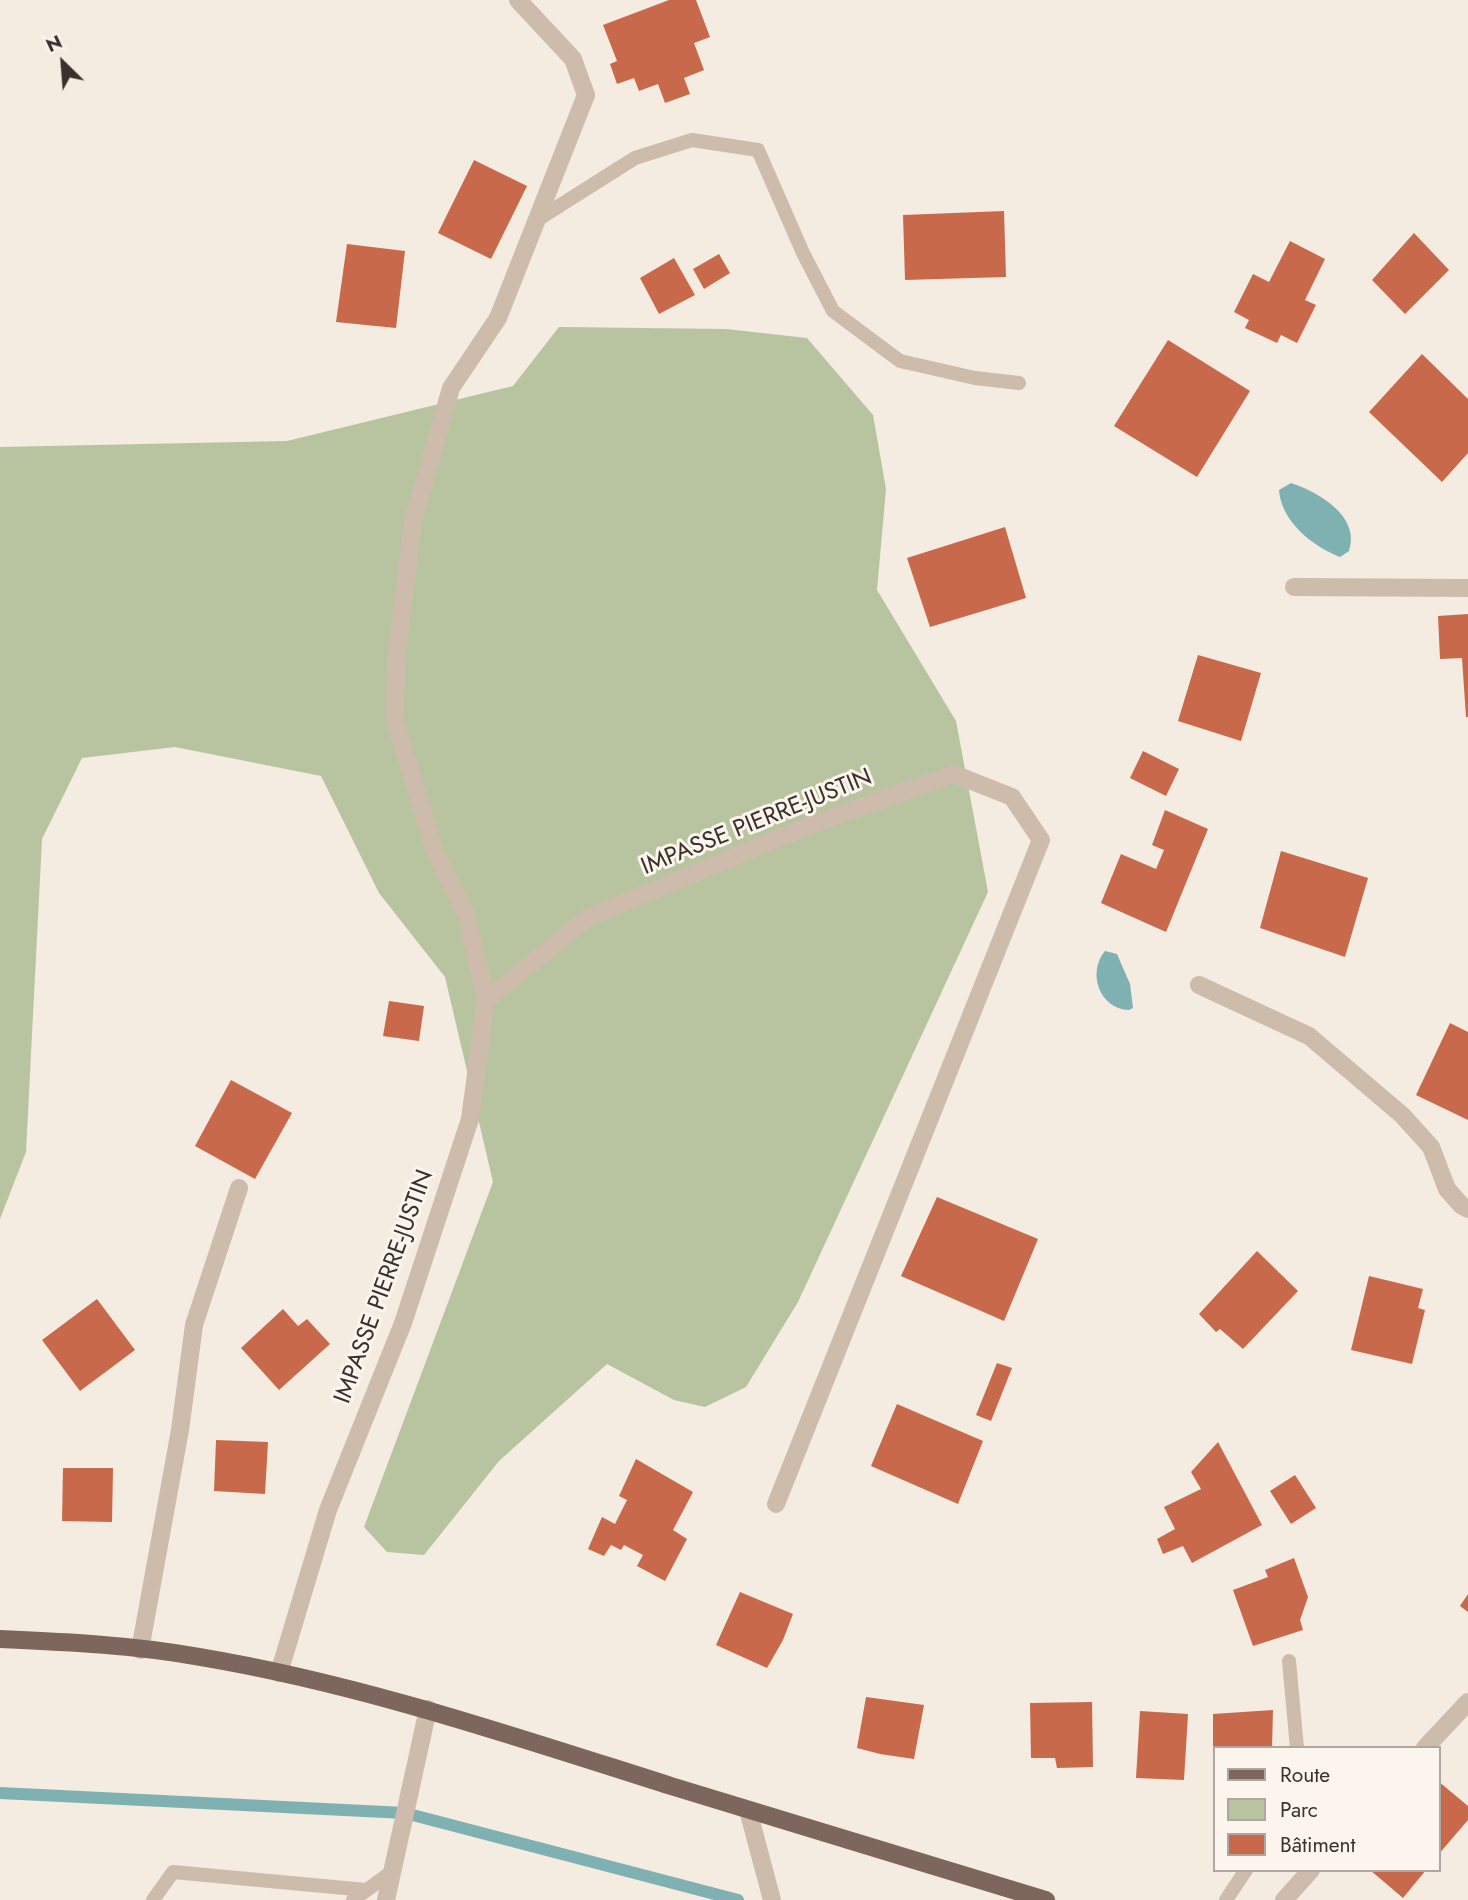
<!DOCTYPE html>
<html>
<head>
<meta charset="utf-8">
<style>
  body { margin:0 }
  #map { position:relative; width:1468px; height:1900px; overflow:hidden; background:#f4ebe1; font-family:Jost,sans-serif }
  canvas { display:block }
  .legend { position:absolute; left:1213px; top:1746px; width:228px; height:126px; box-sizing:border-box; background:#fbf5ee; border:2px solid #aea6a0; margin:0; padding:9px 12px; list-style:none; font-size:21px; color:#3b302b }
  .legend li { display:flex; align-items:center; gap:14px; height:35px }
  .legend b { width:35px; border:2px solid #aea6a0 }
  .north { position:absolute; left:28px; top:28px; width:70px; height:70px; -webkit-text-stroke:5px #fbf5ee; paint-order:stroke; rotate:335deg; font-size:19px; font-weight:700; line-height:28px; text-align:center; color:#3b302b }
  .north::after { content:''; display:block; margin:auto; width:24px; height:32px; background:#3b302b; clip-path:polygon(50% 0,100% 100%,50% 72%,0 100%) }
</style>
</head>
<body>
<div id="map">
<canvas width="1468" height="1900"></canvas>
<ul class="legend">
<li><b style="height:9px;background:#7d675c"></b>Route</li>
<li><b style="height:19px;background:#b8c4a0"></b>Parc</li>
<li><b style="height:19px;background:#c8694b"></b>Bâtiment</li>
</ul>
<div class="north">N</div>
</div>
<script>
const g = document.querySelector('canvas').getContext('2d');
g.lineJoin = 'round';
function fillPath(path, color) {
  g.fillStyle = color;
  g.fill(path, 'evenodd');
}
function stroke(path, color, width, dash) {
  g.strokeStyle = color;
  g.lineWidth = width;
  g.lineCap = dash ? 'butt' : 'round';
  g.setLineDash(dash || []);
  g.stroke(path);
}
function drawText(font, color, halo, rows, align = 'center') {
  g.font = font + ' Jost,sans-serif';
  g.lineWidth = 6;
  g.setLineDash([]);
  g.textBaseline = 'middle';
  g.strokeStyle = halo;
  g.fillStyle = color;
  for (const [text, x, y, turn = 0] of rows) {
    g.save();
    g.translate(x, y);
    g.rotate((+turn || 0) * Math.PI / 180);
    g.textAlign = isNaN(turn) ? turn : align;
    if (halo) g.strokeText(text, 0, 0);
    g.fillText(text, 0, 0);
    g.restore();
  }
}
fillPath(new Path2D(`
  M559,327L726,329L807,338L873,415L886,489L877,590L956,721L988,892L798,1302L746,1387L705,1407L674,1400L607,1364L499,1461L424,1555L387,1552L364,1527L493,1182L445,977L379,893L321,776L175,747L82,758L42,839L26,1152L0,1219V447L287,441L513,386Z`), '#b8c4a0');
fillPath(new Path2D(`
  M1291,483C1318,492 1361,516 1349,551L1340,557C1312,546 1281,521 1279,490Z
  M1105,951L1117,954L1130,984L1133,1008L1129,1010C1099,1009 1087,972 1105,951Z`), '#7fb0b2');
stroke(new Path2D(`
  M0,1793L405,1813L738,1900`), '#7fb0b2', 12);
fillPath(new Path2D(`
  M669,0H696L710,37L694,43L704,70L684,78L690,94L665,103L658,84L639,91L634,78L617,84L610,64L617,61L603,25Z
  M474,160L527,186L491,259L438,233Z
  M1004,211L1006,277L905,280L903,215Z
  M1414,233L1449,270L1405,314L1372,280Z
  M1290,241L1325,259L1305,300L1316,305L1297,343L1281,335L1277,343L1245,328L1249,320L1234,312L1253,274L1269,282Z
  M347,244L405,251L396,328L336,322Z
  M719,254L730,273L704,289L693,269Z
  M674,258L695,295L659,314L640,278Z
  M1168,340L1250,391L1197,477L1114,426Z
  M1422,354L1468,399V453L1442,482L1369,412Z
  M1005,527L1026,598L930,627L907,558Z
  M1468,614V717H1466L1462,658L1440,659L1438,616Z
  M1198,655L1261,673L1241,741L1178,721Z
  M1143,751L1179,769L1166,796L1130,778Z
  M1165,810L1208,829L1166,932L1101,903L1121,854L1156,869L1164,850L1152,845Z
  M1281,851L1368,878L1345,957L1260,928Z
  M389,1001L424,1006L419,1041L383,1036Z
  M1450,1023L1468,1032V1120L1416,1095Z
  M231,1080L292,1113L255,1179L195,1146Z
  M937,1197L1038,1239L1004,1321L901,1276Z
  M1257,1251L1298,1291L1243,1349L1220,1329L1216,1332L1199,1314Z
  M1369,1276L1423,1289L1418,1308L1425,1310L1412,1364L1351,1350Z
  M97,1299L135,1350L80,1391L42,1340Z
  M283,1309L298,1326L307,1319L330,1344L279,1390L241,1348Z
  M997,1363L1012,1368L991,1421L976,1415Z
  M897,1404L983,1441L958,1504L871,1466Z
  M216,1440L268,1442L265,1494L214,1491Z
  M1218,1442L1262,1525L1192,1563L1183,1546L1163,1554L1157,1539L1175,1529L1164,1507L1201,1489L1191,1472Z
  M636,1459L693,1492L673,1530L687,1539L665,1581L637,1566L643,1555L624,1545L621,1550L611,1545L604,1556L588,1549L602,1517L615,1524L627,1500L619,1496Z
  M63,1468H113L112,1522L62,1521Z
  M1295,1475L1316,1508L1291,1524L1270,1491Z
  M1294,1558L1308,1597L1300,1620L1303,1630L1253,1646L1233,1590L1268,1577L1265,1570Z
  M740,1592L793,1614L783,1640L767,1668L716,1645Z
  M1468,1594V1612L1460,1606Z
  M866,1697L924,1705L914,1759L880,1754L857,1748Z
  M1092,1702L1093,1767L1057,1768L1055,1758H1031L1030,1703Z
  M1273,1710L1272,1748H1213V1714Z
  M1140,1711L1188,1714L1184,1780L1136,1778Z
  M1438,1781L1468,1806V1820L1438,1855Z
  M1370,1870H1426L1403,1898Z`), '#c8694b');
stroke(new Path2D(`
  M537,220L635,158L692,140L758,150L803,253L833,311L900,361L975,378L1019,383
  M1289,1661L1297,1748
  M153,1900L173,1872L366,1890
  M353,1900L393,1871
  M1226,1900L1246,1870`), '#cdbbac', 14);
stroke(new Path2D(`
  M1294,587L1468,588
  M1199,985L1309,1036L1402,1115L1431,1147L1447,1189L1461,1205L1468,1209
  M486,1000L466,915L436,855L395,721L396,661L413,521L451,388L498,318L586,95L573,59L518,0
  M140,1650L180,1430L194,1325L239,1188
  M279,1673L328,1510L403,1323L470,1119L486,1000L587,918L808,826L954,774L1012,797L1041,840L776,1504
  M1425,1748L1468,1702
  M748,1810L772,1900
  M386,1900L428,1709
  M1284,1900L1311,1870`), '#cdbbac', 18);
stroke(new Path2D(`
  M0,1639C67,1642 134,1645 200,1657C361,1684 516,1737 671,1786C796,1825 921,1862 1046,1900`), '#7d675c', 18);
drawText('24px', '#3b302b', '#fbf5ee', [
  ["IMPASSE PIERRE-JUSTIN",757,823,-22],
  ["IMPASSE PIERRE-JUSTIN",385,1287,-70]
]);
</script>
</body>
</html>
